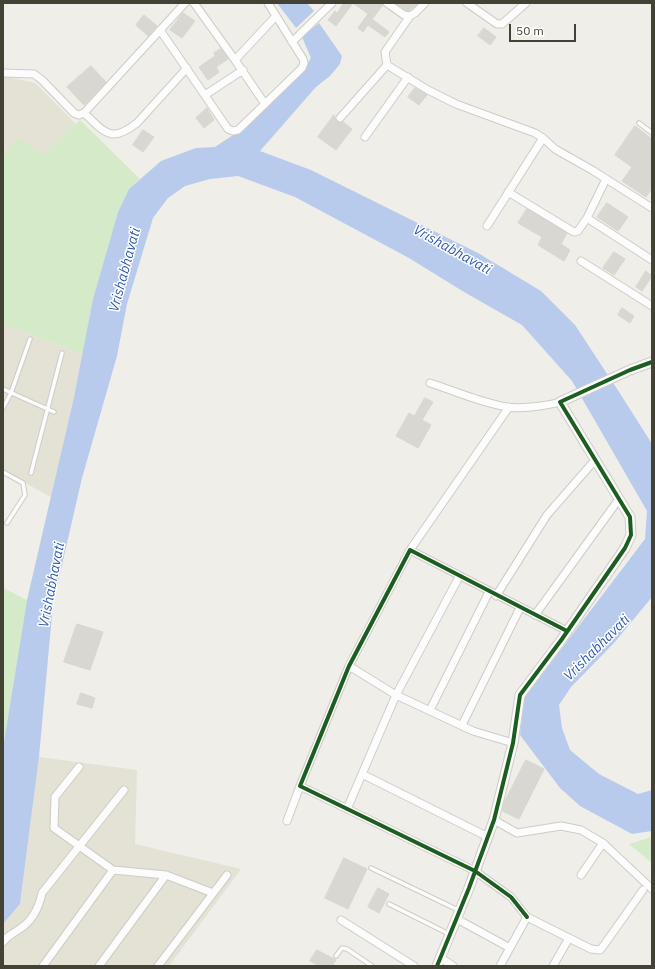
<!DOCTYPE html>
<html>
<head>
<meta charset="utf-8">
<style>
  body { margin:0 }
  #map { position:relative; width:655px; height:969px; overflow:hidden; background:#efeee8; font-family:"IBM Plex Sans",sans-serif }
  canvas { display:block }
  .frame { position:absolute; inset:0; border:4px solid #444235; pointer-events:none }
  .scale { position:absolute; left:509px; top:24px; width:67px; height:18px; box-sizing:border-box; border:2px solid #444235; border-top:0; padding-left:5px; font-size:12px; line-height:14px; white-space:nowrap; color:#444235; -webkit-text-stroke:3px #fff; paint-order:stroke }
</style>
</head>
<body>
<div id="map">
<canvas width="655" height="969"></canvas>
<div class="frame"></div>
<div class="scale">50 m</div>
</div>
<script>
const g = document.querySelector('canvas').getContext('2d');
g.lineJoin = 'round';
function fillPath(path, color) {
  g.fillStyle = color;
  g.fill(path, 'evenodd');
}
function stroke(path, color, width, dash) {
  g.strokeStyle = color;
  g.lineWidth = width;
  g.lineCap = dash ? 'butt' : 'round';
  g.setLineDash(dash || []);
  g.stroke(path);
}
function drawText(font, color, halo, rows, align = 'center') {
  g.font = font + ' "IBM Plex Sans",sans-serif';
  g.lineWidth = 3;
  g.setLineDash([]);
  g.textBaseline = 'middle';
  g.strokeStyle = halo;
  g.fillStyle = color;
  for (const [text, x, y, turn = 0] of rows) {
    g.save();
    g.translate(x, y);
    g.rotate((+turn || 0) * Math.PI / 180);
    g.textAlign = isNaN(turn) ? turn : align;
    if (halo) g.strokeText(text, 0, 0);
    g.fillText(text, 0, 0);
    g.restore();
  }
}
fillPath(new Path2D(`
  M3,76L35,83L76,124L43,155L3,156Z
  M3,324L83,354L74,397L51,497L3,471Z
  M39,757L137,770L135,844L241,869L169,966H3V924L20,904Z`), '#e3e2d5');
fillPath(new Path2D(`
  M80,120L140,179L129,189L118,212L93,299L83,354L3,324V156L18,138L43,155Z
  M3,588L27,600L3,748Z
  M652,837V863L629,844Z`), '#d5eac8');
fillPath(new Path2D(`
  M277,3H307L314,11L296,28Z
  M319,23L342,56L340,64L330,76L316,87L260,151L311,170L478,253L541,291L575,325L621,395L652,444V597L614,643L571,687L559,705L562,728L570,750L599,774L638,794L652,790V831L632,834L580,806L560,788L520,735L524,698L645,539L647,511L572,381L522,325L464,292L409,258L295,197L238,176L210,179L185,186L168,198L153,218L127,304L117,356L82,478L53,604L39,757L20,904L3,924V748L27,600L74,397L93,299L118,212L129,189L161,161L196,148L215,147L251,123L301,74L311,58L302,37Z`), '#b9cbec');
const building = new Path2D(`
  M344,3H353L336,26L328,20L335,11L337,13Z
  M353,3H382L383,5L372,19L389,32L385,37L368,25L363,32L358,28L368,14Z
  M396,3H418L409,11L406,10Z
  M183,13L195,21L182,38L170,30Z
  M144,15L157,26L148,36L136,25Z
  M484,28L496,37L490,45L478,36Z
  M221,49L228,59L216,67L219,72L208,80L199,67L215,56L214,53Z
  M91,66L106,82L84,105L67,87Z
  M415,88L427,95L419,105L408,97Z
  M207,108L214,120L204,128L196,118Z
  M334,115L337,122H343L352,129L336,150L318,137Z
  M635,126L652,139V188L646,197L622,181L632,167L615,155Z
  M143,130L154,137L143,152L133,145Z
  M607,203L628,217L618,231L597,217Z
  M527,209L567,233L561,244L570,250L564,261L538,245L542,237L518,223Z
  M614,252L625,259L614,275L603,268Z
  M646,271L652,276L642,291L636,287Z
  M622,308L634,316L630,323L618,315Z
  M425,398L433,402L422,420L431,425L418,448L396,436L409,413L414,416Z
  M77,624L103,632L90,670L64,662Z
  M81,693L95,698L92,708L77,704Z
  M526,760L544,769L519,819L502,811L505,801Z
  M344,858L367,869L348,909L325,898Z
  M378,888L389,894L379,913L368,907Z
  M317,950L336,960L332,966H319L310,961Z`);
fillPath(building, '#d8d7d1');
stroke(building, '#d7d6ce', 1);
const service = new Path2D(`
  M639,123L652,133
  M3,389L54,412
  M3,408L11,393L30,339
  M3,472L23,483L25,495L7,523
  M31,473L62,353
  M371,868L458,910
  M389,904L449,934
  M336,956L342,948L347,949L372,966`);
const minor = new Path2D(`
  M194,3L235,60L265,104
  M387,3L404,15L410,16L415,13L425,3
  M467,3L497,24H502L526,3
  M410,16L385,52L387,65L428,90L456,104L535,133L543,138L555,149L592,170L652,208
  M160,30L228,129L233,131L238,130L302,68L304,63L303,59L268,3
  M292,42L332,3
  M235,60L276,16
  M3,73L34,74L42,80L74,113L79,115L84,113L185,3
  M205,95L243,70
  M84,113C105,132 110,144 137,123L187,68
  M340,118L387,65
  M365,137L408,77
  M508,192L574,232L578,231L587,218L606,179
  M587,218L652,260
  M487,226L543,138
  M581,261L652,306
  M430,383C455,391 481,403 507,407C521,409 546,406 560,402
  M410,550L509,407
  M459,577L396,695L473,731L513,743
  M496,596L547,515L595,460
  M535,615L619,499
  M430,710L489,592
  M462,725L520,608
  M79,767L55,797L54,828L113,870L166,875L213,893
  M362,774L488,837
  M347,809L396,695L349,666
  M494,820L517,833L561,826L581,830L603,843L652,889
  M287,821L300,786
  M581,875L603,843
  M527,917L511,897L475,871L300,786L349,666L410,550L567,631
  M457,919L510,948
  M341,920L414,966
  M569,938L591,949L600,950L604,945L643,890
  M3,942C9,934 13,934 21,928C33,920 39,907 42,893L124,790
  M441,958L453,966
  M43,966L113,870
  M99,966L166,875
  M158,966L227,875
  M500,966L527,917L569,938L553,966`);
const tertiary = new Path2D(`
  M437,966L469,888L494,820L513,743L520,695L562,639L625,548L631,535L630,517L560,402L630,370L652,362`);
stroke(service, '#cdccc6', 5.5);
stroke(minor, '#cdccc6', 9);
stroke(tertiary, '#cdccc6', 11);
stroke(service, '#fdfcfc', 3.5);
stroke(minor, '#fdfcfc', 7);
stroke(tertiary, '#fdfcfc', 9);
stroke(new Path2D(`
  M527,917L511,897L475,871L300,786L349,666L410,550L567,631
  M437,966L469,888L494,820L513,743L520,695L562,639L625,548L631,535L630,517L560,402L630,370L652,362`), '#1b5e20', 4);
drawText('italic 14px', '#315aad', '#fff', [
  ["Vrishabhavati",452,250,29],
  ["Vrishabhavati",125,270,-75],
  ["Vrishabhavati",52,585,-79],
  ["Vrishabhavati",597,648,-45]
]);
</script>
</body>
</html>
